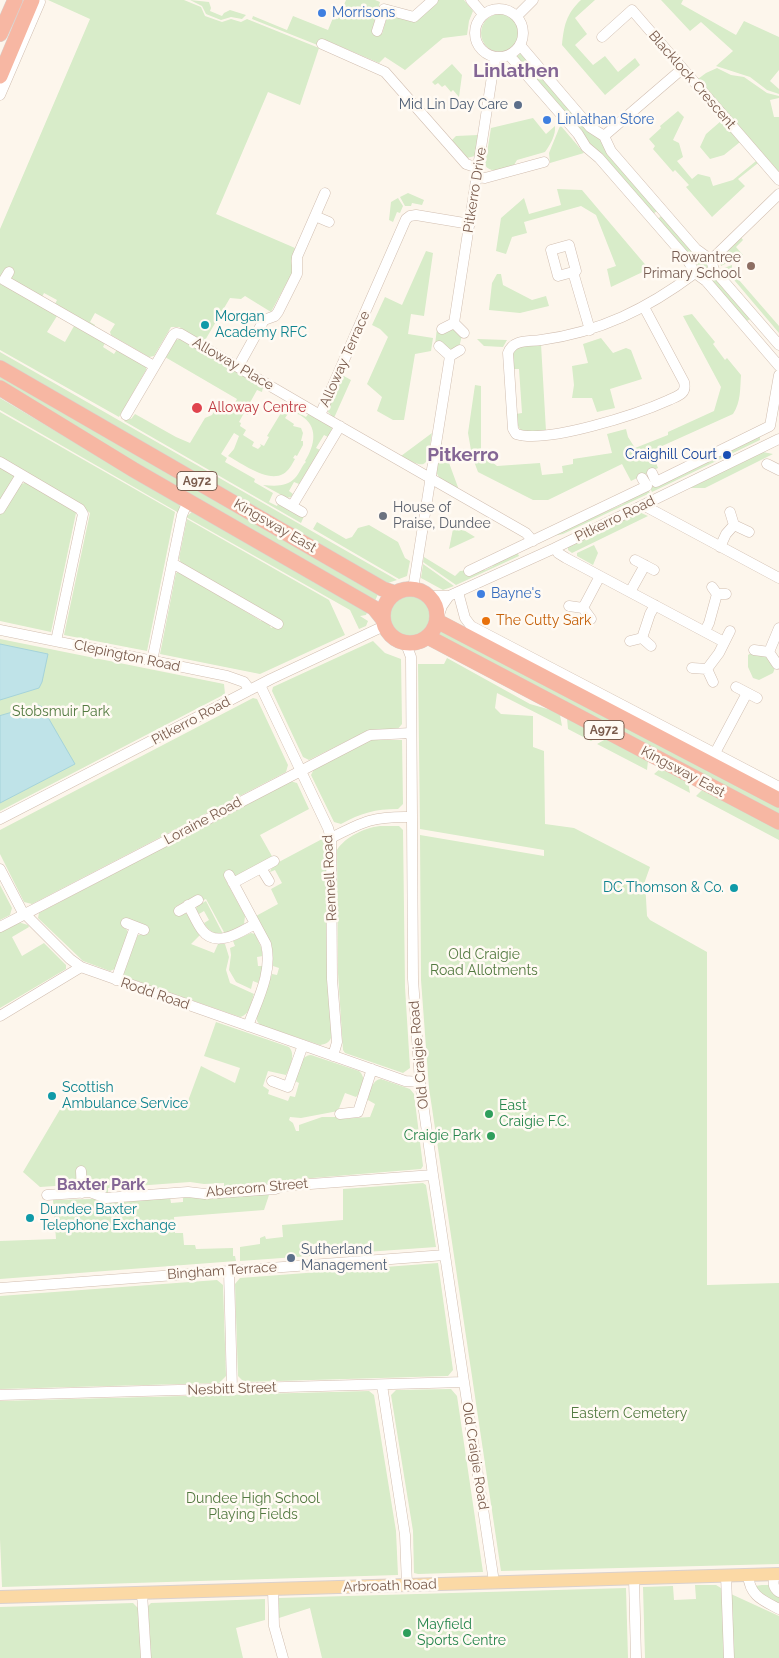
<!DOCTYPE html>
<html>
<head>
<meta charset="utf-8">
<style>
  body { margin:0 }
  canvas { display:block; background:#fdf6ec }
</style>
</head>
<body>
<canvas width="779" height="1658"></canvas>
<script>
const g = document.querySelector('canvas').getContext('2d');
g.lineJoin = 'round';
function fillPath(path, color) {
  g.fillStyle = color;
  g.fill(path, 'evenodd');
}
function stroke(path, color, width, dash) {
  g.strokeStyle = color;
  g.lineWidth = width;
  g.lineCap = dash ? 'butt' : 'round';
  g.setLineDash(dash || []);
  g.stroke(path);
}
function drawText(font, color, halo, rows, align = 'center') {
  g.font = font + ' Raleway,sans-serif';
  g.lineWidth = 5;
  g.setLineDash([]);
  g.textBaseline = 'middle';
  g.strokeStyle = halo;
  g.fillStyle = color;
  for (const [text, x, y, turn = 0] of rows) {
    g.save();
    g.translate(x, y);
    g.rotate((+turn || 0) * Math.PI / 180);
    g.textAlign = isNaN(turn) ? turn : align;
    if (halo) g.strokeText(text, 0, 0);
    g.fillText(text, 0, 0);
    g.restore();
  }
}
fillPath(new Path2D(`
  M48,0H184L201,7L205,16L222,22L231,19L241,22L247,19L319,48L300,105L268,92L216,214L295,248L291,261L293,271L271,312L245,296L241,299L230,298L204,342L179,327H171L154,356L149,357L111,335L110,332L115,324L95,313L90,322L95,325L94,327L55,304L57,300L44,293L42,297L0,280V229L90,19Z
  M190,0L209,2L211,8L210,11L222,16L224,13L230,10L246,15L242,19L231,17L221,20L206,14L202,6Z
  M346,0H375L380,2L372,31L382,34L387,17L391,16L414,21L438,0H464L473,11L469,21L467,35L443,38L405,70L385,57L379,63L323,39L320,46L252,19L253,16L287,30L293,16L328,30L333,18L338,19Z
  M581,0H595L575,18L587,34L575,45L593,65L605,56L618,72L635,58L640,65L605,95L562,45C564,26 566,14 581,0Z
  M661,0H683L681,4L736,35L744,21L779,37V70L770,81L779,89V94L767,90L750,77L716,66L733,51L701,22L690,31Z
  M481 33a19 19 0 1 1 38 0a19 19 0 1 1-38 0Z
  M522,52L597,133L657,211L653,214L649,213L515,58Z
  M452,64L462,75L459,97L453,90L451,92L445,85L442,87L438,83L435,85L432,82Z
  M717,68L731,75L744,77L767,93L779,96V98L770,100L774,117H779V172L698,79L706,73Z
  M678,111L684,117L673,140L679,143L683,157L677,161L692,179L698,174L710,177L713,186L733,180L756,161L758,163L738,179L745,186L712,217L686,187L689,185L675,170L673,172L653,149L655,146L649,139L661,128L660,126Z
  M533,118L546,134L555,126C556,135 550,145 545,152L517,160L514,165C505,168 491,175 485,165L491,128Z
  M721,121L740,142L724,155L710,159L700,147L706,134Z
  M560,126H561L584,153L550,163L549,153Z
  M478,135L475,156L467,158L451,141L456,136Z
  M557,189L582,190L649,269L611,287L607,269L616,266L596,215L581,206L524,222L527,233L512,237L506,254L496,251L501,218L524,198L529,214L561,205Z
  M408,193L424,200L422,205L412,203L411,206H405L400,197Z
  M398,198L403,206L400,213L397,212L393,222L389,220L391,202Z
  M661,216L706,258L750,319L747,321L698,273L658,219Z
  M741,237L743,240L736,247L743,255L721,266L719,259Z
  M426,251L433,253L424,316L411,314L408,334L433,338L431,351L415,354L404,420H393L377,411L382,397L367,384L388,337L380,329L372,325L385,297L402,305Z
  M732,265V272L779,326V333L724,268Z
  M497,274H501L503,285L532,300L546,296L549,306L520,313L489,310L492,283Z
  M0,281L57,316L47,332L65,342L74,326L105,343L103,347L114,354L118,348L146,367V370L119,417L0,350Z
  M692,314L715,342L713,344L725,360L727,358L741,375C740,389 741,402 733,414L651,451L658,468L631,481L622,464L548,500H533L478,472L472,456L468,433L475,385L481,386V453L497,466L540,463L542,475L563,473L562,466L573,464V459L612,453L607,434L626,429L628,437L635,448L668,435V432L714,411L721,387L683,316Z
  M437,328L457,330L462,335L459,348L453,351L435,345Z
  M601,338L613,353L626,348L631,350L642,379L610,389L615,408L597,412L592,398H572L574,385L572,366L588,363L583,344Z
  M180,339L263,387L262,392L257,390L247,408L249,411L248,415L244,413L239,422L241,423L240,426L246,430L243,435L254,442L252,446L258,449L261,446L260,444L264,446L269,437L267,436L284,408L278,404L279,402L306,417L309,413L331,426L332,429L328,437L324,435L316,448L320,450L299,484L294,482L289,491L293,494L291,497L287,498L263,485C275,486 287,487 295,478C300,473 302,465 306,462L305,461C315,445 319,426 300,415C298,414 293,413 290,411L285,418L294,424L293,426L301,428L303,433L301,441H303V445L297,456L295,455L293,458L295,459C292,464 289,471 283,474C267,483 240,462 228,456L234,449L239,436L234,433L221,454L227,458L225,462L255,479L254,482L273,493L269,502L277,506L279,502L305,514L301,523L124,421L127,416L131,419L135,414L176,437L190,443L205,418L212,415L217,407L222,410L225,404L233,407L237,399L165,357L175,340Z
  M477,339L507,340L503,347L484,346Z
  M541,344L546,431C526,432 518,438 516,414L522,413L519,369H513L512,352L516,347Z
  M0,352L397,580L385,584L10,367L0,360Z
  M0,374L379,592L374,603L117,456L0,381Z
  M342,375L351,380L334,418L328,412V406Z
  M0,398L179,504L181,509L179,513L0,410Z
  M0,412L175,512L147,651L64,635L90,513L79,504L0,458Z
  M432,433C427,461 432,474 401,456Z
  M760,434V440L652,492L650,488L691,468H696L729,452L733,447Z
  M441,441L459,490L440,479L436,472Z
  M763,452L773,454L705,488H690Z
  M0,467L14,475L15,477L0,501Z
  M27,482L75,510L76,513L51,632L0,621V514L19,485Z
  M648,489L650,493L563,534L548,537L623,504L627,498Z
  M193,511L368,610L366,615L360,616L368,621L366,626L359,629L350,610L186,517Z
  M639,512L648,516L572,553L568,550V547Z
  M187,519L329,600L345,635L260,674L160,654L176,573L180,571L261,621H268L271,628L282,622L181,563L179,558Z
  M317,522L346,539L352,537L358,528L369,525L398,542L405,558L410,561L407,576L399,579L313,529Z
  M454,524L475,537L449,549Z
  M594,545L598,553L593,565L577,556V553Z
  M517,552L519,556L456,585L423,562L424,557L455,576L460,571L481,569L485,570L493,566L494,563Z
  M423,564L454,586L443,590L421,578Z
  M389 617a21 21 0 1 1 42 0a21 21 0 1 1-42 0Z
  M441,628L779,805V818L436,638Z
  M0,639L224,684L225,694L0,811Z
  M373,641L385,653L401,659L402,724L397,730H369L309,760L303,757L272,691L273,687Z
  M751,653L765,655L775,668L773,673L759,680L753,678L748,667V655Z
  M447,658L530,704L551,710L560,715L562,726L497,693L495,708L501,714L533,716V747L544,751L545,824L574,828L650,867L645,881L647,916L650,920L707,952V1285L779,1283V1564L501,1571L429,1088L421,980L420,835L544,856V850L420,829L418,664H444Z
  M253,698L257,699L288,765L286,772L32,904L24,902L0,854V830Z
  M567,718L599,736L591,741L568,729Z
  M606,739L648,761L647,770L597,744Z
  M370,740H402L403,804L398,809C375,809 361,813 341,824L334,822L311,775L314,769Z
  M661,768L688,782L690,793L654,774Z
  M290,781L297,783L309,809L260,835L273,858L237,877L233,876L231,873L224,877L245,916L244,924L225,934L206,899L201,901L197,895L175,907L179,915L184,913L188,914L200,935L191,944L214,953L218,944H225L229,957L226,970L230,983L254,994C251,1002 250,1015 240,1017L125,977L123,974L137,937L138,935H144L147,926L126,918L123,927L127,930L128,933L115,969L110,971L83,961L38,918L39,913Z
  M703,789L779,830V840L696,796Z
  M380,826H399L403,830L405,987L410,1068L403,1073L345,1053L343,1050L338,973L337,850C345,837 364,828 380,826Z
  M324,838L327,843L332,1035C330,1042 327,1044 320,1045L260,1025L257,1021V1016L272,974L277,975L279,968L273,966C273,946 265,933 256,916L278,904L271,889L282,883L275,870L270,872L271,869L278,864L277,863Z
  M0,885L12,908L10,915L0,920Z
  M206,901L223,934C214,935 208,930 204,923L209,920L204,911L199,914L196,909L197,906Z
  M18,922L28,925L29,927L12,937L22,956L44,943L66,965V969L0,1008V932Z
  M251,933L255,934L261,947L263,956L257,957L258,966H264L258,983L253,981L251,989L236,982L229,970L231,955L230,948L235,946L233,941Z
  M216,1022L289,1047C296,1055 290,1067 286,1075L268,1071L263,1086L269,1090L268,1094L288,1101L290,1096L295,1097L299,1083L295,1081C298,1072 300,1055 311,1055L359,1071C367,1078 363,1090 356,1097L345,1093L338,1111L301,1118L290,1117L289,1120L293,1123L296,1131H299V1125L322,1117H339L340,1119L370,1117L375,1104L368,1100C369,1092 372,1080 381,1079L410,1089L414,1094L423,1166L421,1169L276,1181L271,1184L224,1188V1183L204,1184L190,1182L108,1188V1194L87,1182L85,1169L74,1189L71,1190L70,1185L40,1187L23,1172L62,1106L188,1101L201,1066L235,1083L240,1068L204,1056Z
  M423,1183L426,1185L436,1247L240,1261V1247L260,1244V1238L265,1236L266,1239L283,1237L282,1225L343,1220V1189Z
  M268,1193L269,1195L264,1210L174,1217L175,1233H183L184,1245H195L196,1249L233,1248V1256H235L236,1261L0,1279V1241L56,1239L53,1200L170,1197L171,1203L183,1202V1196Z
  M438,1263L453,1370L448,1376L244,1382L238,1376L235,1284L240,1278Z
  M217,1280L223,1285L226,1376L219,1383L0,1389V1296Z
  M451,1389L457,1396L483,1572L418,1574L414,1573L413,1531L391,1395L396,1390Z
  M369,1391L374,1395L396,1531L398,1575L2,1587L0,1539V1401Z
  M695,1585H716L721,1588L723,1594L725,1658H645L643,1587L673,1586L674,1600L696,1599Z
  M762,1585H769L779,1595V1605L758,1593L755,1586Z
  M626,1588L628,1658H322L310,1608L279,1618L278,1598Z
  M731,1594L779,1616V1658H733Z
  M265,1599V1620L236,1628L243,1658H151L148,1606L151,1603Z
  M133,1603L139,1609L142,1658H0V1607Z`), '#d8ecc9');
const water = new Path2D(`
  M0,644L48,654L42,682L39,688L0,700Z
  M38,705L42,707L75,764L0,803V716Z`);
fillPath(water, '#bfe3e8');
stroke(water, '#a5d3da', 1);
const minor = new Path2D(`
  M471,0L483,14
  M475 33a24 24 0 1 1 48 0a24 24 0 1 1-48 0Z
  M517,16L533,0
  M377,31L384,9L414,17L433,0
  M602,37L632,10L779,180
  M322,44L385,72L466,164L478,168
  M520,45L590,127L604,136L611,151L696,249L711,260L714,270L779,345
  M509,55L578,134L586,147L599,158L687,259L695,273L706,281L779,366
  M0,95L40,2L39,0
  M604,136L682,69
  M477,177L485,178L544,162
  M315,216L329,222
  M470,224L416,215L410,216L406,219L320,415L526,533L533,541
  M711,260L779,194
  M9,272L4,280L154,366
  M573,272L576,271L569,245L551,250L558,276L573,272L590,330
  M644,307L684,382C685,386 685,390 682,393C679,396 673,398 669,400C638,414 547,444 516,434L513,429L508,353C513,339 528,342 541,340C600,332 647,309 695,273
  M454,323L495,57
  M442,329L454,323L464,333
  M439,346L450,356L460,350
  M238,367L264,320L275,316L278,312L297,274V257L325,193
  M126,415L173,335L176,333L181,334L320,415
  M0,462L80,509L83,514L56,641
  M767,464L779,470
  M652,473L656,482L770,426L779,375
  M281,500L302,512
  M643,505L779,578
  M292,506L340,426
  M0,509L21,475
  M734,525L749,532
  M720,547L726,534L734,525L730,512
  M555,548L558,553L566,558L724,642
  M635,560L654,570
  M172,563L278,624
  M469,571L647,486L642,478
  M712,587L717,594H726
  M413,589L450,356
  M458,592L465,618L471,626L779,787
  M630,592L645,565
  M429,596H449L555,548L779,439
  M569,606L583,608
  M438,618L442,606L449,596
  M591,619L583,608L600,576
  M0,630L227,676L244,682L250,690
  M705,631L709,623L717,594
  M630,641L642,638
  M406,644L411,657L413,979L420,1082L433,1175L494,1582
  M651,646L642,638L650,614L655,605
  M754,650L769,652L779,628
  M769,652L777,664
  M152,661L182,515L188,501
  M692,668L707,669L719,653L730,631
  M707,669L713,682
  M260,685L328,828L331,838L332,979L337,1042L333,1056
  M736,687L757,698
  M715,753L747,693
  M0,819L271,679L384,626
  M331,838C364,821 374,816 412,817
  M261,868L269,881
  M0,869L22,911L70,959L81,967L405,1081L420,1082
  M229,875L266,944C273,972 257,1001 248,1026
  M233,883L274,861
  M188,905C193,913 196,922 202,930C216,949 240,932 255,924
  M179,911L198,900
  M126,923L144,930
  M0,927L370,735L411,733
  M116,980L135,927
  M0,1016L81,967
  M272,1081L288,1087L303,1045
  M340,1114L358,1112L372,1069
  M81,1171L82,1193
  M47,1195L90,1192L106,1198L188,1192L205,1194L275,1189L283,1186L433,1175
  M229,1271L232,1389
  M0,1288L445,1255
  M382,1385L405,1535L407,1585
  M0,1395L464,1382
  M775,1574C773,1582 772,1587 779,1592
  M726,1575L729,1658
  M748,1575C750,1596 762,1600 779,1609
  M634,1578L636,1658
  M273,1589L274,1626L283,1658
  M142,1593L146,1658`);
const major = new Path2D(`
  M0,1597L779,1574`);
const highway = new Path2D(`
  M0,34L15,0
  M0,76L32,0
  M0,368L383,589L395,593
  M0,388L134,470L374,608L382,618
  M383 616a27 27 0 1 1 54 0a27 27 0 1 1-54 0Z
  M437,621L779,800
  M428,637L779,822`);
stroke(minor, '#d1beb0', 11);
stroke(major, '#dad1cd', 14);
stroke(highway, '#dad1cd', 16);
stroke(minor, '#fff', 10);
stroke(major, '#fbd9a5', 12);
stroke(highway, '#f7b7a3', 15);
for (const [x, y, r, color] of [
  [322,13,5,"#3f7fe0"],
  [518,105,5,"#5c6f8a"],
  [547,120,5,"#3f7fe0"],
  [751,266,5,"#8d6e63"],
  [205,325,5,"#0f9aa8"],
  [197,408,6,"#e0444e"],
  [727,455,5,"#1a4fb4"],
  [383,516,5,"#6b7280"],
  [481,594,5,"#3f7fe0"],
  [486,621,5,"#e8710a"],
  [734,888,5,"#0f9aa8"],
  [52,1096,5,"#0f9aa8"],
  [489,1114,5,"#2e9e5b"],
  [491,1136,5,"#2e9e5b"],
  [30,1218,5,"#0f9aa8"],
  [291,1258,5,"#5c6f8a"],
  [407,1633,5,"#2e9e5b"]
]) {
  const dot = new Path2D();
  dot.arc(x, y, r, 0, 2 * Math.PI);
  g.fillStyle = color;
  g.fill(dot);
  stroke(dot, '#fffaf3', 2);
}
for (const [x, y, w] of [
  [197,481,40],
  [604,730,40]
]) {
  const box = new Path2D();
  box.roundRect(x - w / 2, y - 9.5, w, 19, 4);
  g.fillStyle = '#fffaf3';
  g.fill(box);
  stroke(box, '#7a5c4d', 1);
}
drawText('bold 12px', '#7a5c4d', null, [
  ["A972",197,481],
  ["A972",604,730]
]);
drawText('14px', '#366cbe', '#fffaf3', [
  ["Morrisons",332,13],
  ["Linlathan Store",557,120],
  ["Bayne's",491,594]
], 'left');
drawText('14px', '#7a5c4d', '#fffaf3', [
  ["Blacklock Crescent",692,80,49],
  ["Pitkerro Drive",475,190,-81],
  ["Alloway Terrace",345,359,-66],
  ["Alloway Place",233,364,30],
  ["Pitkerro Road",615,519,-26],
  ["Kingsway East",275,526,30],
  ["Clepington Road",127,656,12],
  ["Pitkerro Road",191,721,-28],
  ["Kingsway East",683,772,28],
  ["Loraine Road",203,821,-28],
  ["Rennell Road",330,878,-93],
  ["Rodd Road",155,994,19],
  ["Old Craigie Road",419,1055,-95],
  ["Abercorn Street",257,1188,-5],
  ["Bingham Terrace",222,1271,-4],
  ["Nesbitt Street",232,1389,-2],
  ["Old Craigie Road",475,1456,81],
  ["Arbroath Road",390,1586,-2]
]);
drawText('14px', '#4e5e75', '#fffaf3', [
  ["Mid Lin Day Care",508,105],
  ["Sutherland",301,1250,"left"],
  ["Management",301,1266,"left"]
], 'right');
drawText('14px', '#785e54', '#fffaf3', [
  ["Rowantree",741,258],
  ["Primary School",741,274]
], 'right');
drawText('14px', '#0d838f', '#fffaf3', [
  ["Morgan",215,317],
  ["Academy RFC",215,333],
  ["DC Thomson & Co.",724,888,"right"],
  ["Scottish",62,1088],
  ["Ambulance Service",62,1104],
  ["Dundee Baxter",40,1210],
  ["Telephone Exchange",40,1226]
], 'left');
drawText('14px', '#be3a42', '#fffaf3', [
  ["Alloway Centre",208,408]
], 'left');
drawText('14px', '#164399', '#fffaf3', [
  ["Craighill Court",717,455]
], 'right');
drawText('14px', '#5b616d', '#fffaf3', [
  ["House of",393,508],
  ["Praise, Dundee",393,524]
], 'left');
drawText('14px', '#c56008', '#fffaf3', [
  ["The Cutty Sark",496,621]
], 'left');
drawText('14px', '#537a41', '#fffaf3', [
  ["Stobsmuir Park",61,712],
  ["Old Craigie",484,955],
  ["Road Allotments",484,971],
  ["Eastern Cemetery",629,1414],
  ["Dundee High School",253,1499],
  ["Playing Fields",253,1515]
]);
drawText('14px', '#27864d', '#fffaf3', [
  ["East",499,1106],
  ["Craigie F.C.",499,1122],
  ["Craigie Park",481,1136,"right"],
  ["Mayfield",417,1625],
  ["Sports Centre",417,1641]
], 'left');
drawText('bold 16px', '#846695', '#fffaf3', [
  ["Baxter Park",101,1185]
]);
drawText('bold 19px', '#846695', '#fffaf3', [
  ["Linlathen",516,71],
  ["Pitkerro",463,455]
]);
</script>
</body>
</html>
